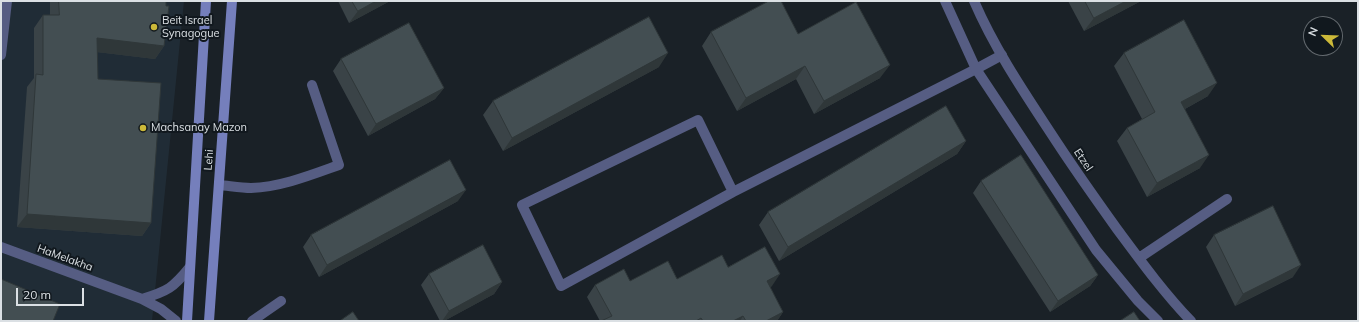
<!DOCTYPE html>
<html>
<head>
<meta charset="utf-8">
<style>
  body { margin:0 }
  #map { position:relative; width:1359px; height:322px; overflow:hidden; background:#1a2127; font-family:Mulish,sans-serif }
  canvas { display:block }
  .frame { position:absolute; inset:0; border:2px solid #dbe0e4; pointer-events:none }
  .north { position:absolute; left:1303px; top:16px; width:40px; height:40px; box-sizing:border-box; background:#11181e; border:1px solid #62686d; border-radius:50%; rotate:293deg; font-size:11px; font-weight:700; line-height:16px; text-align:center; color:#dbe0e4 }
  .north::after { content:''; display:block; margin:auto; width:14px; height:18px; background:#ccb939; clip-path:polygon(50% 0,100% 100%,50% 72%,0 100%) }
  .scale { position:absolute; left:16px; top:288px; width:68px; height:18px; box-sizing:border-box; border:2px solid #dbe0e4; border-top:0; padding-left:5px; font-size:12px; line-height:14px; white-space:nowrap; color:#dbe0e4; -webkit-text-stroke:3px #11181e; paint-order:stroke }
</style>
</head>
<body>
<div id="map">
<canvas width="1359" height="322"></canvas>
<div class="frame"></div>
<div class="north">N</div>
<div class="scale">20 m</div>
</div>
<script>
const g = document.querySelector('canvas').getContext('2d');
g.lineJoin = 'round';
function fillPath(path, color) {
  g.fillStyle = color;
  g.fill(path, 'evenodd');
}
function stroke(path, color, width, dash) {
  g.strokeStyle = color;
  g.lineWidth = width;
  g.lineCap = dash ? 'butt' : 'round';
  g.setLineDash(dash || []);
  g.stroke(path);
}
function drawText(font, color, halo, rows, align = 'center') {
  g.font = font + ' Mulish,sans-serif';
  g.lineWidth = 4;
  g.setLineDash([]);
  g.textBaseline = 'middle';
  g.strokeStyle = halo;
  g.fillStyle = color;
  for (const [text, x, y, turn = 0] of rows) {
    g.save();
    g.translate(x, y);
    g.rotate((+turn || 0) * Math.PI / 180);
    g.textAlign = isNaN(turn) ? turn : align;
    if (halo) g.strokeText(text, 0, 0);
    g.fillText(text, 0, 0);
    g.restore();
  }
}
fillPath(new Path2D(`
  M1,1H184L152,321H1Z`), '#202c36');
stroke(new Path2D(`
  M219,185C230,186 241,188 251,188C281,187 311,175 339,165L312,85
  M733,192L698,120L522,205L561,286L733,192L976,69L1002,55
  M252,321L281,301`), '#565d83', 10);
stroke(new Path2D(`
  M945,1L976,69L1096,250L1138,301L1158,321
  M974,1C996,52 1028,98 1058,144C1077,173 1097,201 1117,229C1140,260 1164,293 1191,321
  M1,55L7,1
  M1,247L142,299L161,309L176,321
  M1139,258L1227,199
  M142,299C168,291 173,288 190,267`), '#565d83', 10);
stroke(new Path2D(`
  M187,321L206,1
  M209,321L232,1`), '#757fbc', 10);
fillPath(new Path2D(`
  M50,1H166L164,46L155,59L97,52L98,79L151,223L142,236L17,227L27,87L34,78V28L43,15H50Z
  M338,1H390L349,23Z
  M1068,1H1141L1084,31Z
  M711,32L798,34L880,78L814,114L796,79L737,111L702,46Z
  M1124,53L1208,96L1185,109L1200,168L1147,197L1117,141L1127,128L1142,119L1114,66Z
  M341,59L444,88L435,99L368,136L333,71Z
  M659,67L503,151L483,115L493,101Z
  M966,141L957,154L779,261L759,225L768,212Z
  M981,181L1098,275L1090,286L1050,312L973,193Z
  M458,201L319,277L303,247L311,235Z
  M1214,235L1293,277L1235,306L1206,247Z
  M429,274L502,282L494,294L444,321H440L421,285Z
  M677,279L772,286L770,287L783,312L777,321H600L587,297L595,285L630,281Z`), '#3a4347');
fillPath(new Path2D(`
  M376,1H390L349,23L358,11Z
  M1126,1H1141L1084,31L1094,18Z
  M97,38L164,46L155,59L88,51Z
  M668,53L659,67L503,151L512,138Z
  M890,65L880,78L814,114L824,101Z
  M805,66L796,79L737,111L746,98Z
  M1217,83L1208,96L1172,116L1181,102Z
  M444,88L435,99L368,136L376,124Z
  M966,141L957,154L779,261L788,247Z
  M1209,155L1200,168L1147,197L1157,183Z
  M466,190L458,201L319,277L327,265Z
  M27,214L151,223L142,236L17,227Z
  M1301,265L1293,277L1235,306L1243,294Z
  M780,274L772,286L759,293L767,281Z
  M1098,275L1090,286L1050,312L1058,301Z
  M502,282L494,294L444,321H442L449,311Z
  M783,312L777,321H766Z
  M743,316L740,321H733Z`), '#2f3739');
const building = new Path2D(`
  M59,1H166V6H169L164,46L97,38L98,79L161,83L151,223L27,214L36,74L43,75V15H59Z
  M352,1H376L358,11Z
  M769,1H781L798,34L856,2L890,65L824,101L805,66L746,98L711,32Z
  M1085,1H1126L1094,18Z
  M649,17L668,53L512,138L493,101Z
  M1184,20L1217,83L1181,102L1209,155L1157,183L1127,128L1155,112L1124,53Z
  M409,23L444,88L376,124L341,59Z
  M946,106L966,141L788,247L768,212Z
  M1021,155L1098,275L1058,301L981,181Z
  M450,160L466,190L327,265L311,235Z
  M1273,206L1301,265L1243,294L1214,235Z
  M483,245L502,282L449,311L429,274Z
  M765,247L780,274L767,281L783,312L766,321H746L743,316L733,321H703L701,318L696,321H601L612,316L595,285L624,269L630,281L668,261L677,279L722,255L728,267Z
  M1,279L60,304L53,321H1Z
  M353,312L359,321H340Z
  M1134,312L1140,321H1120Z`);
fillPath(building, '#434e52');
stroke(building, '#2f3739', 1);
for (const [x, y, r, color] of [
  [154,27,4,"#ccb939"],
  [143,128,4,"#ccb939"]
]) {
  const dot = new Path2D();
  dot.arc(x, y, r, 0, 2 * Math.PI);
  g.fillStyle = color;
  g.fill(dot);
  stroke(dot, '#11181e', 1.5);
}
drawText('11px', '#dbe0e4', '#11181e', [
  ["Beit Israel",162,21],
  ["Synagogue",162,34],
  ["Machsanay Mazon",151,128]
], 'left');
drawText('11px', '#dbe0e4', '#11181e', [
  ["Lehi",209,160,-86],
  ["Etzel",1083,160,56],
  ["HaMelakha",65,258,20]
]);
</script>
</body>
</html>
